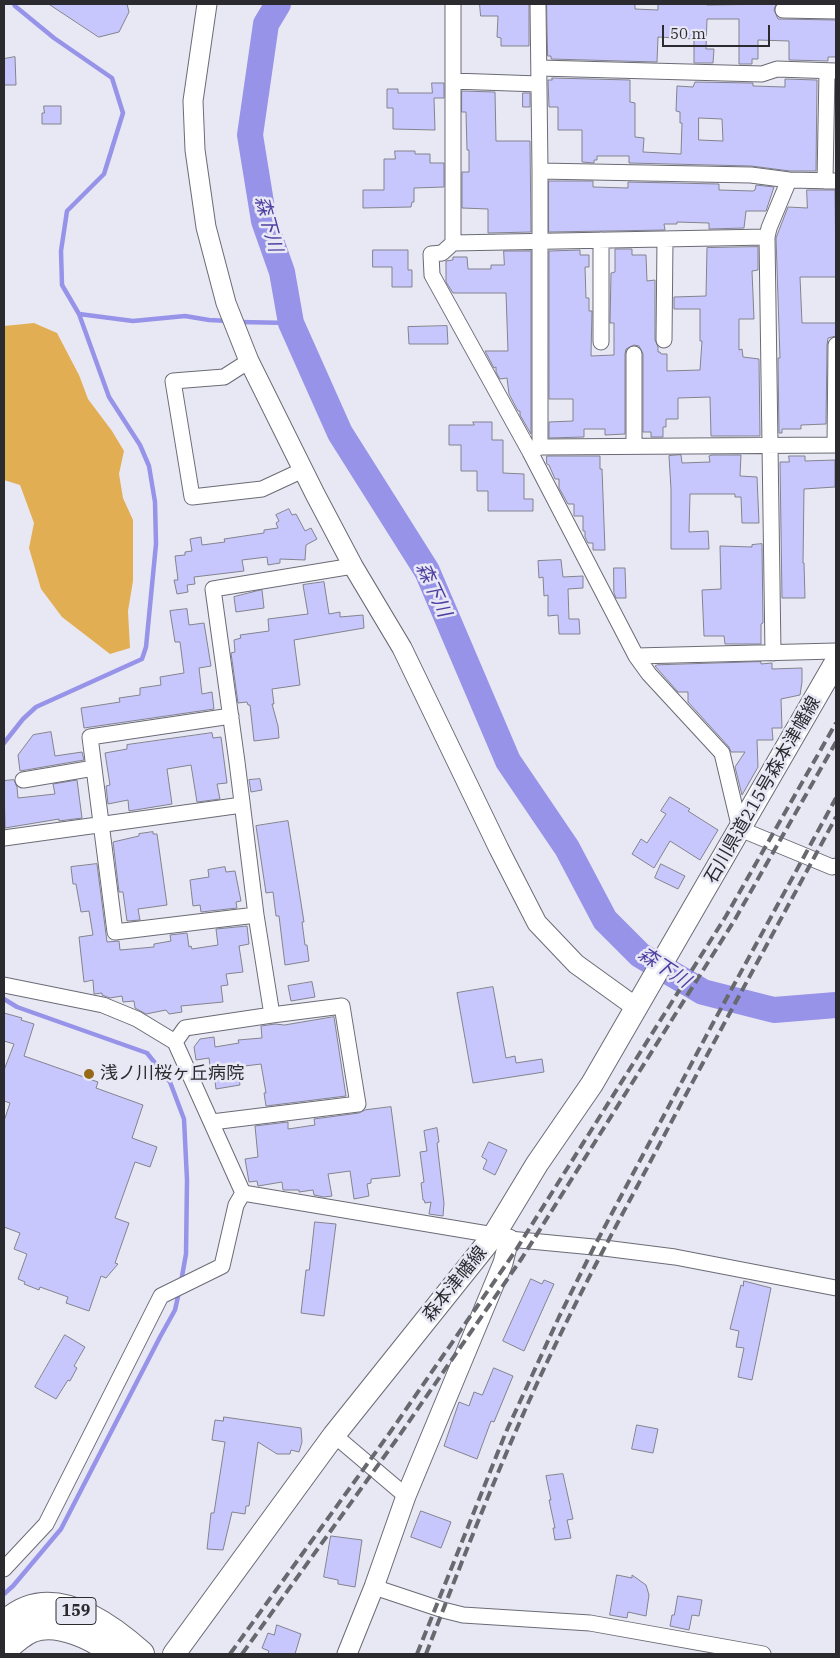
<!DOCTYPE html>
<html>
<head>
<meta charset="utf-8">
<style>
  body { margin:0 }
  #map { position:relative; width:840px; height:1658px; overflow:hidden; background:#e8e8f5; font-family:"IBM Plex Serif",serif }
  canvas { display:block }
  .frame { position:absolute; inset:0; border:5px solid #2a2a2f; pointer-events:none }
  .scale { position:absolute; left:662px; top:25px; width:108px; height:22px; box-sizing:border-box; border:2px solid #2a2a2f; border-top:0; padding-left:6px; font-size:15px; line-height:18px; white-space:nowrap; color:#2a2a2f; -webkit-text-stroke:4px #e8e8f5; paint-order:stroke }
</style>
</head>
<body>
<div id="map">
<canvas width="840" height="1658"></canvas>
<div class="frame"></div>
<div class="scale">50 m</div>
</div>
<script>
const g = document.querySelector('canvas').getContext('2d');
g.lineJoin = 'round';
function fillPath(path, color) {
  g.fillStyle = color;
  g.fill(path, 'evenodd');
}
function stroke(path, color, width, dash) {
  g.strokeStyle = color;
  g.lineWidth = width;
  g.lineCap = dash ? 'butt' : 'round';
  g.setLineDash(dash || []);
  g.stroke(path);
}
function drawText(font, color, halo, rows, align = 'center') {
  g.font = font + ' "IBM Plex Serif","Noto Sans JP",serif';
  g.lineWidth = 5;
  g.setLineDash([]);
  g.textBaseline = 'middle';
  g.strokeStyle = halo;
  g.fillStyle = color;
  for (const [text, x, y, turn = 0] of rows) {
    g.save();
    g.translate(x, y);
    g.rotate((+turn || 0) * Math.PI / 180);
    g.textAlign = isNaN(turn) ? turn : align;
    if (halo) g.strokeText(text, 0, 0);
    g.fillText(text, 0, 0);
    g.restore();
  }
}
fillPath(new Path2D(`
  M34,323L57,333L79,375L88,399L112,431L124,451L119,474L123,498L133,520V581L128,611L130,648L110,654L62,617L41,589L29,548L34,523L20,485L4,480V326Z`), '#e2ae54');
stroke(new Path2D(`
  M79,314L133,321L185,316L209,320L229,321
  M239,322L291,323
  M4,743L23,719L36,707L142,659L146,647L156,544L155,502L149,466L140,445L109,397L79,314L62,285L61,251L67,211L104,174L123,113L112,78L54,38L15,6L14,4
  M4,999L17,1007L147,1053L170,1082L184,1119L187,1180L186,1254L181,1282
  M4,1594L13,1586L61,1529L160,1337L175,1310L179,1292`), '#9793e8', 4.5);
stroke(new Path2D(`
  M278,4L266,24L250,135L264,221L282,272L291,323L340,433L427,571L508,761L567,848L605,920L640,955L703,992L774,1010L836,1005`), '#9793e8', 26);
const building = new Path2D(`
  M49,4H127L129,12L119,32L99,37Z
  M480,4H529V46H501V38L497,37L498,16H481Z
  M547,4H635V9L658,10V4H707V5L776,4L774,10L778,19L836,20V57H828V61L789,60V41L758,40V59H752V64H739V19H707L706,49H714L713,63H694V39L658,37L657,62L551,59V56H548Z
  M15,57L16,85H4V59Z
  M552,78L630,80V102L635,103V137L644,138L643,152L681,154L682,123H680V112L676,111L677,86L693,87L695,82L751,83H753V86L785,87V79L817,80L816,171H790L751,166L629,163V156H597V160H594V163L582,162V130H558V107H549L548,80H552ZM699,118L722,119L723,141L699,140Z
  M432,83H444V98H434L435,130L393,129V108H387V89H398V93H432Z
  M462,91L495,92L496,141H530L531,232L488,233V209L462,208V172H469V150H467L466,112H462Z
  M523,93H530V107H523Z
  M44,106H61V124H42V113H44Z
  M395,151H415V154H430V163H444V187L414,188V202H412L411,207L363,208V190H384V159H395Z
  M549,181H593V187L628,188V182L719,184V190L753,191L755,190L756,185L774,187L766,211H746L744,228L709,229V223L677,222V224H664L665,230L549,232Z
  M807,190H835L836,277H800L802,323H836V336L828,338L827,345L826,424L801,425V429H782V433H779L778,358H780L776,238L788,207L807,208Z
  M758,247V270L752,271L754,319H739V350L742,349L743,357L759,359L760,436H711L710,397L678,398V419H666V427H663V437H651V432H643V354L639,346L634,345L626,349L625,354V434L605,435V429H584V437L549,438V422L573,421V399H549V251L580,250V255H589V267H585L586,298H589V311H592L591,356L614,355V323H610L611,273L615,272V249H632V255H646L647,281L655,280V340L658,347V352H660L661,354H667V371L700,370L702,341H700V309H674V297L706,296L707,248Z
  M373,250H408V270H412V287H392V267H373Z
  M504,251H531V434L520,415V411H518L509,394L507,378L500,379L496,372V367L494,368L485,351H508L506,293H453L446,282V261L453,260V257H467L468,269H491V265H504Z
  M447,326L448,344H409L408,327Z
  M473,422H492V440H503V473L524,474V499H533V511H488V491H477V471H461V445H449V425H474Z
  M681,455L682,463L710,462L709,456L712,455H741L740,476L757,477L759,523H742L741,497H735V494H690L689,532L708,531L709,549H671V489L669,456Z
  M547,456H600V469H602L605,550H593V543H588L585,537V531H583V516H574V504H568L559,488V479H555L549,465L547,464Z
  M789,456H805V461L835,460V487L804,489L803,563H804L805,598H782L780,462H789Z
  M289,509L292,515L296,514L305,531L311,528L317,539L306,545L305,560L280,559V563L268,565L267,557L242,560L244,571L194,577L195,584L187,585L188,592L177,594L174,580H178L175,556L185,555V552L192,551L190,539L201,537L202,545L225,542L224,539L264,533V530L278,528L276,523L279,521L276,515Z
  M762,544L763,623L761,624V644H725L724,636H704L702,590L721,589L720,546L752,547V545Z
  M561,560L563,577L583,576V588L568,589L569,619H579L580,634H559L558,615L548,616V595L544,596L543,577L539,578L538,561Z
  M614,568H625L626,598H616L614,593Z
  M324,582L329,614L340,612V617L363,615L364,628L294,640L300,685L272,689L274,704H272L278,726L279,738L254,741L250,705H248L247,702L238,703L231,653L235,652L234,640L241,638L240,635L269,631L268,619L308,614L303,585Z
  M262,590L264,608L236,612L234,597Z
  M187,609L189,625L204,623L211,666L199,668L202,694L212,692L214,709L84,728L81,708L120,702L119,698L140,695V688L161,685L160,677L184,673L180,642H175L170,611Z
  M761,662V664L772,663V669L802,668V682L800,695L781,699L782,728H772L773,740H757L758,767L742,795L735,767L745,752H731L729,747L688,702V692H678L655,666L657,665Z
  M51,732L55,756L82,752L84,760L20,771L18,755L33,735Z
  M212,733L213,738L221,737L227,783L217,784L220,799L197,802L191,765L167,769L172,804L129,811L128,800L108,804L106,786L110,785L105,753L127,749V745Z
  M260,779L262,790L251,792L249,780Z
  M14,780L17,787L18,798L55,794L53,784L77,780L82,818L59,821V819L5,828L4,781Z
  M670,797L690,809L688,811L718,830L700,860L670,841L654,868L632,854L641,839L647,843L666,814L661,811Z
  M288,821L304,922H302L305,945H307L309,961L285,965L279,916H276L273,892L266,893L256,826Z
  M153,832V834H157L167,905L138,909L140,920L127,921L123,892H119L113,842L139,836V834Z
  M97,864L107,942L119,941L120,950L154,947V944L171,941L170,935L187,933L189,947L191,946L192,949L218,945L216,929L247,926L249,944L239,946L243,972L226,974L228,985L221,986L223,1002L181,1006L182,1012L169,1014L166,1010L146,1014L135,1008L134,1001L123,1002L122,996L110,998L102,995V993L94,994L93,980L84,982L79,937L93,935L89,911L81,912L76,884H73L71,867Z
  M661,864L685,876L678,889L655,878Z
  M225,867L226,872L235,871L241,901L236,902L237,908L201,912L200,905L193,906L190,880L209,877L208,870Z
  M312,982L315,997L291,1001L288,986Z
  M493,987L506,1058L515,1056L516,1063L542,1059L544,1072L473,1083L457,993Z
  M4,1013L22,1018L21,1020L34,1024L24,1056L98,1082L96,1088L143,1105L132,1138L157,1147L150,1167L135,1162L115,1218L129,1223L115,1263L118,1264L106,1278L101,1276L89,1311L66,1303L68,1297L40,1287L39,1290L24,1284L25,1282L18,1279L27,1254L14,1249L20,1233L4,1227V1121L10,1103L4,1101V1070L14,1044L4,1041Z
  M334,1017L346,1096L266,1106L264,1093H266L261,1064L237,1067L240,1085L216,1089L213,1065L210,1066L209,1058L196,1060L194,1047L200,1039L214,1037L215,1047L239,1043L238,1040L262,1038L261,1026L275,1024L284,1025Z
  M391,1107L400,1176L371,1179V1183L367,1184L369,1196L354,1199L350,1171L328,1174L332,1196L324,1197L314,1195L313,1190L299,1192V1190H283L282,1182L258,1186L257,1181L249,1182L245,1159L258,1157L255,1126L288,1122V1129L315,1125L314,1119L359,1113L365,1110Z
  M437,1128L439,1142L437,1143L444,1203L443,1216L429,1214L431,1202L425,1203L424,1200H423L421,1183L424,1182L420,1152L427,1151L424,1131Z
  M489,1142L507,1150L495,1175L483,1169L487,1160L482,1157Z
  M315,1222L336,1224L324,1316L301,1313L306,1270H309Z
  M531,1279L542,1284L544,1280L554,1284L524,1351L503,1341Z
  M744,1281L771,1288L752,1380L738,1377L744,1348L736,1347L739,1331L730,1329L741,1285L743,1286Z
  M65,1335L85,1347L74,1366L77,1368L70,1381L68,1380L56,1399L35,1387Z
  M494,1368L513,1376L494,1422L491,1421L477,1459L444,1446L459,1402L469,1406L474,1392L482,1395Z
  M224,1417L301,1428L302,1442L299,1452L291,1450L290,1454H277L258,1442L249,1506H246L245,1514L232,1512L223,1550L207,1549L211,1513H214L225,1442L212,1440L215,1420L223,1421Z
  M637,1425L658,1429L653,1453L632,1449Z
  M563,1474L573,1519L567,1520L571,1538L555,1540L553,1528H555L549,1500H551L546,1476Z
  M421,1511L451,1522L441,1548L411,1537Z
  M331,1536L362,1540L355,1587L338,1584V1580L324,1577Z
  M617,1575L632,1578V1575L646,1585L649,1595L646,1616L628,1612L627,1618L610,1615Z
  M678,1596L702,1600L699,1616L692,1615L689,1630L670,1626L672,1615H674Z
  M277,1625L301,1634L295,1654H268L269,1651L262,1648L268,1633L274,1635Z`);
fillPath(building, '#c8c7fd');
stroke(building, '#83838e', 1);
const minor = new Path2D(`
  M538,4L540,171V447
  M783,10L836,11
  M539,68L762,74L777,69L836,71
  M453,81L539,84
  M540,171L751,175L789,180L836,181
  M825,181L827,71
  M767,237L453,243L442,253L431,254L432,275L530,452L636,656L649,674L722,753L740,829L832,867L836,866
  M601,240V342
  M453,243V4
  M664,340L665,239
  M249,361L224,377L173,381L192,497L262,489L303,470
  M835,445L836,345
  M634,446V354
  M533,450L540,447L836,445
  M773,653L767,237L769,228L789,180
  M636,656L836,651
  M231,716L90,737L115,932L256,915
  M23,780L94,768
  M4,838L242,805
  M4,985L103,1005L137,1019L175,1042L243,1193
  M272,1015L256,915L237,762L213,589L353,566
  M175,1042L185,1028L272,1015L342,1006L358,1104L212,1122
  M243,1193L494,1235L509,1239L604,1248L675,1257L836,1288
  M334,1435L406,1496
  M4,1569L46,1524L161,1296L222,1266L236,1205L243,1193
  M374,1587L443,1610L463,1615L590,1623L763,1654`);
const tertiary = new Path2D(`
  M207,4L193,101L195,150L206,227L226,303L249,361L315,494L353,566L402,648L499,849L537,923L576,964L637,1008
  M347,1654L374,1587L406,1496L503,1263L509,1239`);
const secondary = new Path2D(`
  M174,1654L334,1435L494,1235L537,1164L592,1084L836,662`);
const trunk = new Path2D(`
  M4,1625C48,1582 104,1621 141,1654
  M4,1650C12,1642 21,1634 32,1629C58,1619 96,1638 115,1654`);
stroke(minor, '#6b6b76', 17);
stroke(tertiary, '#6b6b76', 21);
stroke(secondary, '#6b6b76', 24);
stroke(trunk, '#6b6b76', 28);
stroke(minor, '#fff', 15);
stroke(tertiary, '#fff', 19);
stroke(secondary, '#fff', 22);
stroke(trunk, '#fff', 26);
stroke(new Path2D(`
  M230,1654L391,1431L514,1253L726,916L836,723
  M242,1654L399,1436L522,1258L734,921L836,742
  M417,1654L506,1432L559,1317L594,1247L712,1025L836,798
  M426,1654C462,1561 498,1468 540,1377C573,1306 610,1237 647,1168C709,1050 773,934 836,817`), '#68686f', 4, [10, 5]);
for (const [x, y, r, color] of [
  [89,1074,6,"#966b17"]
]) {
  const dot = new Path2D();
  dot.arc(x, y, r, 0, 2 * Math.PI);
  g.fillStyle = color;
  g.fill(dot);
  stroke(dot, '#e8e8f5', 2);
}
for (const [x, y, w] of [
  [76,1611,40]
]) {
  const box = new Path2D();
  box.roundRect(x - w / 2, y - 13.5, w, 27, 4);
  g.fillStyle = '#e8e8f5';
  g.fill(box);
  stroke(box, '#2a2a2f', 1);
}
drawText('bold 16px', '#2a2a2f', null, [
  ["159",76,1611]
]);
drawText('18px', '#2a2a2f', '#e8e8f5', [
  ["石川県道215号森本津幡線",763,790,-60],
  ["森本津幡線",455,1284,-51]
]);
drawText('18px', '#2a2a2f', '#e8e8f5', [
  ["浅ノ川桜ヶ丘病院",100,1074]
], 'left');
drawText('italic 19px', '#4e3fa2', '#e8e8f5', [
  ["森下川",268,224,75],
  ["森下川",433,590,65],
  ["森下川",664,968,33]
]);
</script>
</body>
</html>
